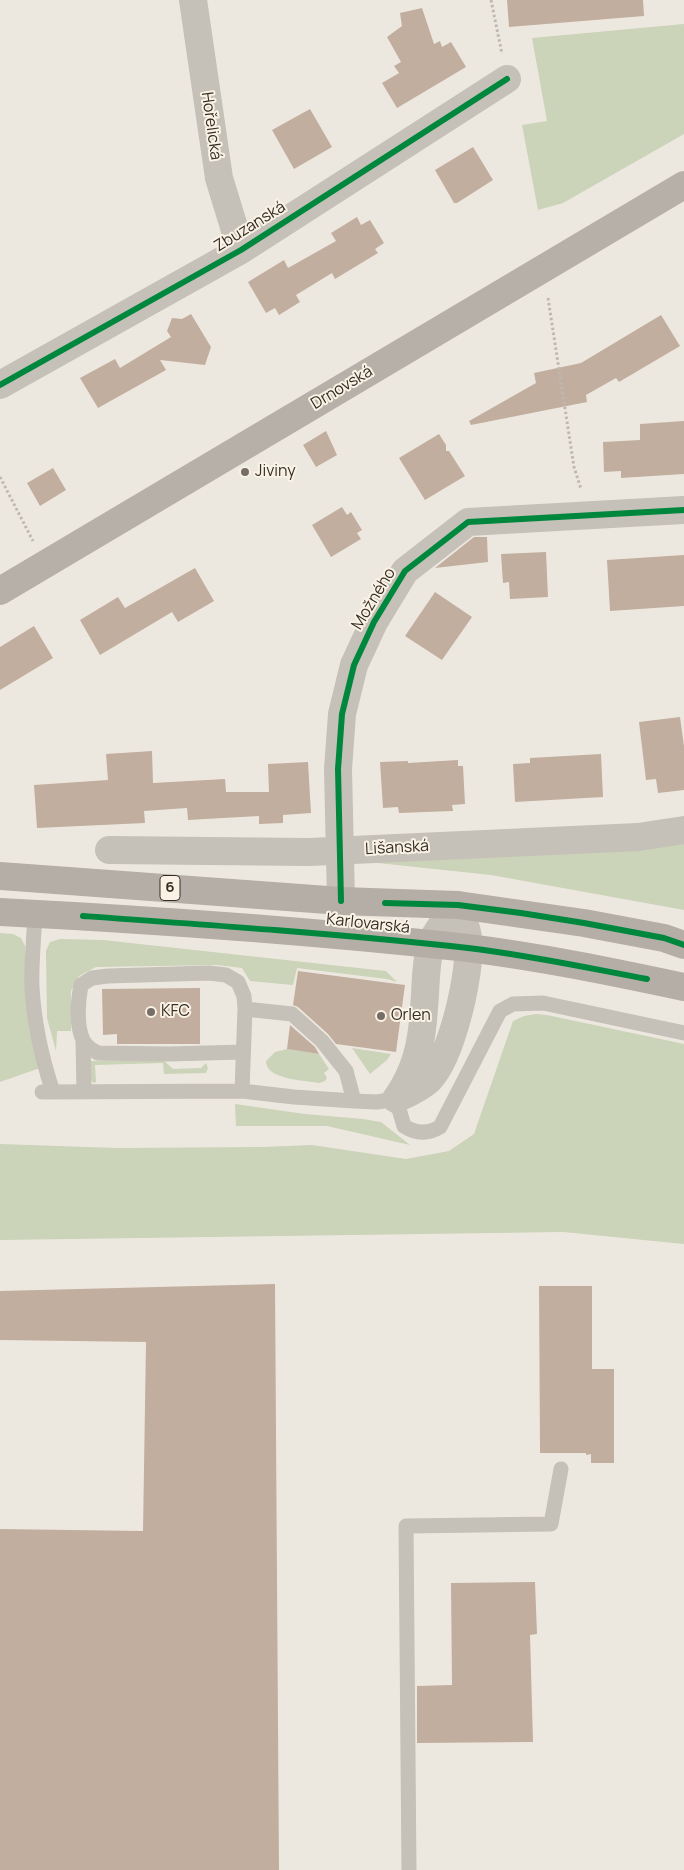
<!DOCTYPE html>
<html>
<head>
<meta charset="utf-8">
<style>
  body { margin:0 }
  canvas { display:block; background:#ede8df }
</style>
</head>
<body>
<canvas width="684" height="1870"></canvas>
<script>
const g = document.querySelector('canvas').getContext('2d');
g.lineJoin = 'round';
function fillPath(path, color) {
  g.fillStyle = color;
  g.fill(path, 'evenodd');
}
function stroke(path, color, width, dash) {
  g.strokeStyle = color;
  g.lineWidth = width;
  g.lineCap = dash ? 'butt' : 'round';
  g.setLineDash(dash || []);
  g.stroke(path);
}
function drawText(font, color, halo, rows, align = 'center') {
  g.font = font + ' Manrope,sans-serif';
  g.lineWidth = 4;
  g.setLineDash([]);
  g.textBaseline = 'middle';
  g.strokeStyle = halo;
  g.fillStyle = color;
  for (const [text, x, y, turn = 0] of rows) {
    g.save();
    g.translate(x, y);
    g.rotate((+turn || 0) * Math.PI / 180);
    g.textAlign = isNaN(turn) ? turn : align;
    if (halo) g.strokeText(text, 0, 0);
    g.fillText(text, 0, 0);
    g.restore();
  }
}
fillPath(new Path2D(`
  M684,24V134L563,203L538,210L522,125L547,121L532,38Z
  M684,840V910L491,875L359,861Z
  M0,933L13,934L21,938L25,946V982L40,1068L0,1082Z
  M60,939L103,940L386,971L397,982L387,979L297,968L293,985L250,981L242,968L217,965L96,967L79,976L71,991V1031H57L56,1051L47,1018L46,951L50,942Z
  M536,1014L547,1015L684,1044V1244L563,1232L0,1240V1144L117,1148L262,1147L312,1145L406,1159L449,1151L474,1134L513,1021L524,1016Z
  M352,1048L391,1054L387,1060L370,1074Z
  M287,1049L319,1054L329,1069L324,1073L327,1078L325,1081L319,1083C304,1080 266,1080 266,1061L275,1052Z
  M132,1060H163L173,1069L201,1068L206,1063L208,1068L206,1073L164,1074L163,1063L95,1065L96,1082L93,1083L88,1076L87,1061Z
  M235,1104L305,1114L363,1119L381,1122L410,1145L327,1126H236Z`), '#cbd3b8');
fillPath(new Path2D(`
  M507,0H643L644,16L509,27Z
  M422,8L434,44L440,41L442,47L451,42L466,67L397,108L382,83L399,73L394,66L401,62L387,37L402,26L400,13Z
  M310,109L332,147L294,169L272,130Z
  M473,147L493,180L457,203H454L435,170Z
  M357,217L361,225L370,220L384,243L375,249L378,253L335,279L332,273L296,295L300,302L279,315L275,308L266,313L248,282L284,260L288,268L336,241L331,233Z
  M191,314L211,347L205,365L160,360L166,370L98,408L80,378L115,359L120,368L171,337L167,331L172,318L182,319Z
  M661,315L680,346L619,382L616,378L586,395L587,402L471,425L469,421L536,383L534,373L581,363Z
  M684,421V474L621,478V471L604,472L603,442L640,440V424Z
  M326,431L337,455L316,467L303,445Z
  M439,434L446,445V451H449L465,476L425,500L399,458Z
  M53,468L66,490L40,506L27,483Z
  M342,507L347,515L351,512L362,530L357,533L361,539L331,557L312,525Z
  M474,537H487L488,562L435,568Z
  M546,552L548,597L510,599L509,582L503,583L501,554Z
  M684,555V606L610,611L607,560Z
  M195,568L214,601L178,622L172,612L100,655L80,620L118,597L125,608Z
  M435,592L472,617L442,660L405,636Z
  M34,626L53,658L0,690V647Z
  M680,717L684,746V790L658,793L656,779L646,780L639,722Z
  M152,751L153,783L225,779L226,792H269L268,764L308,762L311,813L283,815V823L259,824V816L188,820L187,808L144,811L145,823L37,828L34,785L108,780L106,754Z
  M601,754L603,797L515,802L513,764L530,763V758Z
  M458,760V766H463L465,804L452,805L453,811L399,813L398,807L383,808L380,762L408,761V763Z
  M298,971L405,985L396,1052L336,1044L328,1034L298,1007L293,1005Z
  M200,988V1044H117V1034L103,1035L102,989Z
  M290,1025L315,1047L319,1054L287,1049Z
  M275,1284L279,1870H0V1529L143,1531L146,1342L0,1340V1291Z
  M539,1286H592V1369H614V1463H591V1454L586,1455V1453H540Z
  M535,1582L537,1634L530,1635L533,1742L417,1743V1686L452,1685L451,1583Z`), '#c2ae9f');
stroke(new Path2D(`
  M491,0L502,54
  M548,298L574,467L581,489
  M0,477L33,541`), '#beb8b0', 3, [2.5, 2.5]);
stroke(new Path2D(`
  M35,914C34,938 31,963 32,987C34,1022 42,1059 53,1092
  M245,1009L292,1014L322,1041L346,1071L354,1101
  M83,1041L84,1092
  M242,1091L245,1009L244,996L238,982L226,975L209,973L108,976L92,978L81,985C78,1001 76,1025 83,1040C86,1046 92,1050 98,1053L169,1054L243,1052
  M42,1092L242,1091L294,1097L354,1101L377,1102L396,1099L404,1126C416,1134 428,1134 440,1127L500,1011L513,1004L543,1003L684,1033
  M409,1870L406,1526L551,1524L561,1469`), '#c5c0b8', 15);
stroke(new Path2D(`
  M193,0L219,178L241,250
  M0,385L241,250L507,79
  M109,850L309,852L638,837L684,830
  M341,901L338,769L342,714L354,665L374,622L405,571L468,522L684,510
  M396,1099C407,1094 419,1089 429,1080C452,1057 472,970 468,938C467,927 461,915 458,905
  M396,1099C416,1071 422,1043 424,1008C426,988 425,967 430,947C434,932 449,917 458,905`), '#c5c0b8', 28);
stroke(new Path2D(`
  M0,591L684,185`), '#b6b0a9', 28);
stroke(new Path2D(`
  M0,876L341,901L458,905L584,923L664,938L684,945
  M0,912C156,920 313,931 468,948C541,957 613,972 684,987`), '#b4aea7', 28);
stroke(new Path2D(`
  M0,385L241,250L507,79
  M341,901L338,769L342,714L354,665L374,622L405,571L468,522L684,510
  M385,903L458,905L521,913L584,923L664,938L684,945
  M83,916C211,925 340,934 468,948C528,955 588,968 647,979`), '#00873e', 6);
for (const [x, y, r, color] of [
  [245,472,5,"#766e67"],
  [151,1012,5,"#766e67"],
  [381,1016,5,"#766e67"]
]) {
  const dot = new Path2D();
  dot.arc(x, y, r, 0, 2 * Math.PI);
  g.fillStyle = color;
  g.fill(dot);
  stroke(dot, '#faf3e5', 2);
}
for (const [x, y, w] of [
  [170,888,20]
]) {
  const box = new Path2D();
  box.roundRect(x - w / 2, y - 12.5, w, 25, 4);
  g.fillStyle = '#faf3e5';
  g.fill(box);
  stroke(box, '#362d26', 1);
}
drawText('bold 15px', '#362d26', null, [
  ["6",170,888]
]);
drawText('16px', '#362d26', '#faf3e5', [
  ["Hořelická",211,126,82],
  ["Zbuzanská",250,227,-32],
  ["Drnovská",342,388,-31],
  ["Možného",374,599,-59],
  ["Lišanská",397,848,-3],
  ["Karlovarská",368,924,6]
]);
drawText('16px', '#362d26', '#faf3e5', [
  ["Jiviny",255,472],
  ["KFC",161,1012],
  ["Orlen",391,1016]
], 'left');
</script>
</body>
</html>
